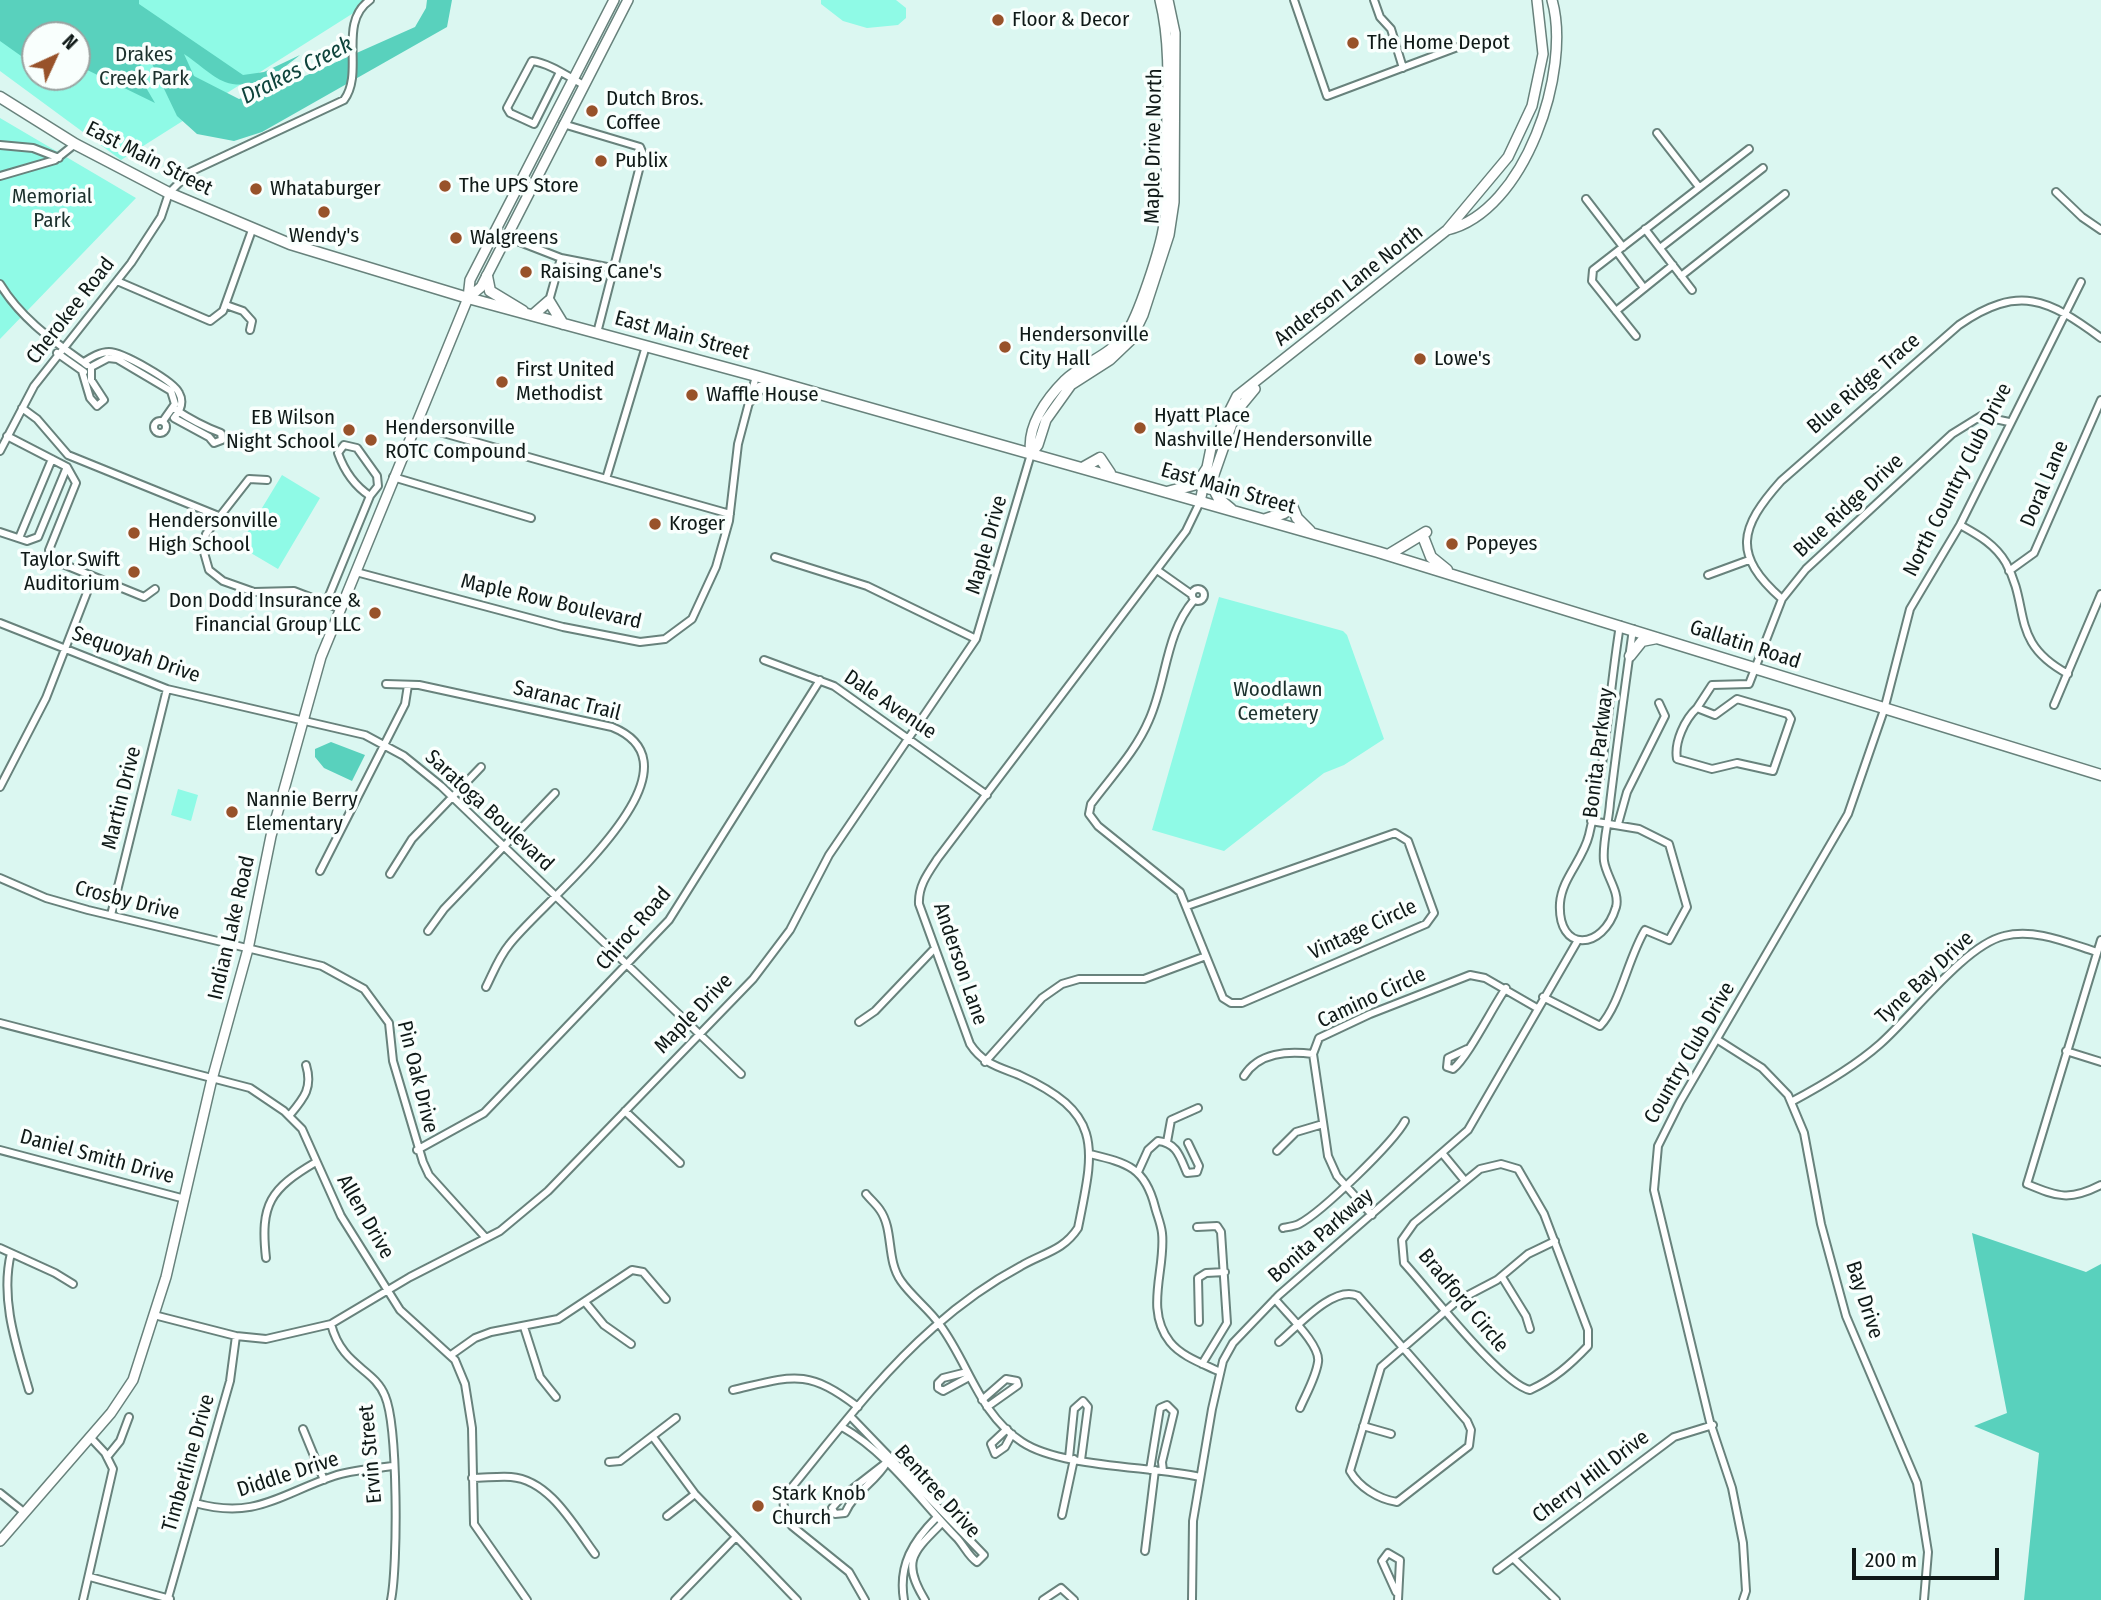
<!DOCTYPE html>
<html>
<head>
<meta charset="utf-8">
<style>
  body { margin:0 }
  #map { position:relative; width:2101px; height:1600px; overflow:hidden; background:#dbf7f1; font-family:"Fira Sans Condensed",sans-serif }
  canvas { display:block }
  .north { position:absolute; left:21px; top:21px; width:70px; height:70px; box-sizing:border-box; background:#f9fffd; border:2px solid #9ba3a1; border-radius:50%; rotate:45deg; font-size:19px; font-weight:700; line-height:28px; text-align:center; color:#0f1917 }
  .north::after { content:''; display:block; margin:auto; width:24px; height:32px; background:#98522a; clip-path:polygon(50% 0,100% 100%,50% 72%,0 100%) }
  .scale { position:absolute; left:1852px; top:1548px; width:147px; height:32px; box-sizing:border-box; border:4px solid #0f1917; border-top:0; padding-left:9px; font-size:21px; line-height:24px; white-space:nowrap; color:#0f1917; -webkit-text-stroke:5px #f9fffd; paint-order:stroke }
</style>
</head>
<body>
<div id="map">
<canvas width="2101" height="1600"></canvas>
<div class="north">N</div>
<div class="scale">200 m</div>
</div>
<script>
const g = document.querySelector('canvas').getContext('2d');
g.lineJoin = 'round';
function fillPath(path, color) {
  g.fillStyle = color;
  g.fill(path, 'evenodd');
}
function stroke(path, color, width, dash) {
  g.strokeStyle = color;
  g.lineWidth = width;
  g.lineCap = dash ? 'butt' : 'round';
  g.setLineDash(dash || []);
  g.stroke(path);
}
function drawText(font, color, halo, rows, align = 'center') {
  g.font = font + ' "Fira Sans Condensed",sans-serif';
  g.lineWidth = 7;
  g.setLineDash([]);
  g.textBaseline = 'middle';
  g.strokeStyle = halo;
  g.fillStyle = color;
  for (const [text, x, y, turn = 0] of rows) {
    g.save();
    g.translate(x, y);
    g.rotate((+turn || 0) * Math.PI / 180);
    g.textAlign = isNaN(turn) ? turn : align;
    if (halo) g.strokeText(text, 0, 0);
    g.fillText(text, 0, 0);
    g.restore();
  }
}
fillPath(new Path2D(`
  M14,0H374L121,160L0,71V7ZM35,35H77V77H35Z
  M821,0H896L906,8V18L898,25L867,28L843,21L821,4Z
  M0,118L136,198L0,339Z
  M282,475L320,498L278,569L239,546Z
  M1219,597L1343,631L1347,635L1384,739L1344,765L1324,773L1224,851L1152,830Z
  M178,789L198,795L191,821L171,815Z`), '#8ffae6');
fillPath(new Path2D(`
  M0,0H139V4L243,75L264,72L300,55C280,71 253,92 225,82C210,76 197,62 184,54L194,76L239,99L287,84L415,27L426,8L427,0H452L447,27L262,132L234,141L197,134L177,116L145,49H140L141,79L155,103L77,65V35H35V62L31,63L0,41Z
  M331,742L365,755L352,781L324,768L315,757V749Z
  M1972,1233L2086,1272L2101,1264V1600H2024L2039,1453L1974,1426L2007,1413Z`), '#59d1bd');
const street = new Path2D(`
  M1294,0L1327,96L1471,42
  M1374,0L1380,17L1391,29L1403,68
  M560,72L534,124L510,113L507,108L532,61C549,63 567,76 582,84
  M563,124L640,147L643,154L597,333
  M1657,133L1699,187
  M0,145L33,148L59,158
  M0,176L55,160L75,144
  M2056,192L2082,217L2101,230
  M1586,199L1623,247
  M1645,229L1692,290
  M494,232L561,258L612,268
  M1660,248L1763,168
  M1617,252L1644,288
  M1681,276L1785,194
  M117,281L210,321L223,311L252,230
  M0,284C22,320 54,341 87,365
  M549,301L561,258
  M226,305L243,311L252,321L250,330
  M1616,311L1673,265
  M1636,336L1592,281L1593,270L1749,149
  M57,353L84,372
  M84,362C92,357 100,352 109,352C122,352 174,381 179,393C184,402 180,411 174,418L209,437L214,443L222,440L221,433C204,427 188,418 173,408
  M91,367L108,358L117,359L171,391L175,404L163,421
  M82,371L90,398L97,406L104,400L91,380V367
  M22,408L37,419L68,455L221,517
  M154 427a6 6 0 1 1 12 0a6 6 0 1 1-12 0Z
  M415,425L730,514
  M7,436L67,467L76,483L49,550L53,560L144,597L155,589
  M0,451L34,386L131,263L161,217L169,193L190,172L344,100C365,72 337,23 370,0
  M393,477L531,518
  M606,479L646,346
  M267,480L249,479L206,534L203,549L209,570L223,581L254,592L294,591L341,609
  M1960,525C1978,535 1995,544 2006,563C2031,609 2009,642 2068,674
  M0,532L27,541L38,537L67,467
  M19,538L52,459
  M775,557L867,586L976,639
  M1157,570L1191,594
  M2009,571L2034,553L2101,400
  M356,572L563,627L640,642L665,639L692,619L716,567L729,521L738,444L756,376
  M1708,575L1749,560
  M1192 595a6 6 0 1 1 12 0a6 6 0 1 1-12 0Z
  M1782,599C1732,555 1739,528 1781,481L1959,325C2019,284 2048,299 2101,338
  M326,603L370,496L378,486L377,476L357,448L344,445L338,453C344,470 355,486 370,496
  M0,623L167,689L365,735L404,756L441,786L741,1074
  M1620,625C1609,693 1605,769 1589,835C1583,860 1562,878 1560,903C1557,953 1603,951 1616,907C1620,892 1606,876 1604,861C1602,843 1609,821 1610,803C1617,745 1625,687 1633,629
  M764,660L834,686L987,795
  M386,684L419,685L612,727C715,769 539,904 509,945C499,957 493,973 486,987
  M2054,705L2101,594
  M1697,708C1685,719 1674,742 1677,759L1712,769L1737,763L1773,771L1791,719L1788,714L1737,699L1715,715L1697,708L1712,685L1749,684L1782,599L1806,569L1952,434L1981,416L2009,422
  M0,787L46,698L93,577
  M1618,824L1627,792L1665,716L1659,703
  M320,871L405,704L408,685
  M390,874L412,839L481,767
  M0,878L46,898L88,910L322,966L364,989L389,1023L393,1061L423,1162L429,1175L486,1238
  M1187,906L1395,833L1408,841L1434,913L1426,924L1242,1003H1231L1223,998L1180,892L1098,826L1089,814L1091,804C1111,777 1136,751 1149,720C1167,680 1165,634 1194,600
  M111,915L167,689
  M428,931L444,909L555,793
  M2101,940L2027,1184C2058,1197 2070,1201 2101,1185
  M1543,997L1600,1026C1620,1005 1628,958 1645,930L1669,940L1687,907L1669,844L1639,829L1591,821
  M859,1022L875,1011L935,948
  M0,1023L250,1088L284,1111L302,1129L341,1216L400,1310L455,1360L465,1384L472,1428L474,1524L527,1600
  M1718,1040L1762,1068L1788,1095L1804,1133L1821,1224L1846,1316L1917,1483L1928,1552L1924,1600
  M1467,1049L1448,1058L1447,1067L1453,1069C1468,1057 1492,1008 1506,988
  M2066,1051L2101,1062
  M985,1062L1042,998L1062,984L1079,979H1144L1206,956
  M1244,1076C1259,1052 1288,1051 1313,1054
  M1791,1102C1821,1086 1854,1067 1880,1044C1912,1016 1965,945 2004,936C2035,928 2068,943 2097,952
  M625,1111L680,1163
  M289,1116C304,1098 313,1088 306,1065
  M1167,1142L1171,1120L1198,1108
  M0,1150L185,1199
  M417,1150L484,1113L669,920L820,680
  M1277,1151L1296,1132L1323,1124
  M1442,1153L1465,1181
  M1090,1154C1127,1163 1145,1167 1155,1207C1157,1215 1161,1224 1162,1233C1166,1269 1144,1309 1170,1342C1182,1357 1204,1364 1220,1372
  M1501,1164L1518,1169L1544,1214L1588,1330V1346C1570,1365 1554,1379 1530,1390C1501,1384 1429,1290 1404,1263L1402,1240L1414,1223L1480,1169Z
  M1138,1172L1148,1150L1158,1141C1177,1143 1180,1157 1187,1173L1197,1172L1199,1166L1188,1143
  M866,1194C870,1199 876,1204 880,1210C894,1230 886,1260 901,1281C912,1297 929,1309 940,1325C969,1364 979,1414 1022,1442C1061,1468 1153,1466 1200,1477
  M1372,1215L1337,1176L1328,1156L1313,1054L1319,1038L1370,1014L1470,975L1485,978L1537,1008
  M1197,1227L1217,1226L1221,1232L1227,1323L1202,1364
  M1283,1228C1288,1227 1295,1226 1299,1224C1322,1212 1393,1143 1405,1121
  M0,1248L55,1273L73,1284
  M11,1253C0,1299 16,1345 29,1390
  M266,1258C260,1204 270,1189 316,1162
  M1502,1277L1526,1316L1530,1329
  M1275,1299C1286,1313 1321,1345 1318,1362C1316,1377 1306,1394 1300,1408
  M585,1302L604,1325L631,1344
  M154,1315L236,1336L266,1339L331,1324L410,1277L500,1231L548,1191L753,979L790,930L829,855L976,639L1031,454
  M1199,1322L1198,1278L1206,1273L1225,1272
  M331,1324C342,1367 374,1368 385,1396C398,1426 398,1566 391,1600
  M524,1327L540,1377L556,1397
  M1279,1342C1297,1327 1334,1284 1358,1296L1467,1421L1471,1430L1469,1446L1397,1502C1378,1499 1359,1487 1350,1471L1381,1367L1457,1301L1497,1280L1528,1254L1555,1241
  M451,1355L475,1338L491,1332L558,1319L632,1270L643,1272L666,1299
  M967,1372L943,1378L938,1383V1388L943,1391L969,1377
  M733,1390C793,1376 807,1368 858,1407
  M982,1400L1006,1379L1017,1381L1018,1385L987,1407
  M1363,1426L1391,1434
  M842,1427C888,1453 920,1500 956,1537C964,1545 968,1556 977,1562L984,1555L851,1417
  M303,1429L324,1480
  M1007,1429L991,1444L995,1454L1005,1447L1012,1434
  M653,1437L695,1494L797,1600
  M107,1457L120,1441L129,1417
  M1069,1458L1074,1409L1083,1401L1088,1407L1081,1460
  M609,1462L620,1461L676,1418
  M887,1462C876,1482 854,1492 845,1513L835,1514L832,1508L842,1497Z
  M1150,1470L1160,1408L1167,1405L1174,1412L1162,1462L1163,1471
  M472,1478C485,1478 499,1476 511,1477C550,1480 574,1526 595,1554
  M0,1493L25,1513
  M195,1503C256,1520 280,1494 334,1476C352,1470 373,1469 392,1466
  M1062,1515L1074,1459
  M667,1516L695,1494
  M1145,1551L1155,1470
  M1513,1558L1556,1600
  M1497,1570L1674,1437L1713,1425
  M90,1577L170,1599
  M1396,1592L1382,1561L1388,1553L1400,1560L1398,1600
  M168,1598L230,1381L236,1336
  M83,1600L113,1469L105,1453L90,1437
  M675,1600L735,1538
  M865,1600L849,1572L792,1526L785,1518L783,1498C831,1440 877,1377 933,1328C959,1305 991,1282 1021,1266C1043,1253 1063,1251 1078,1228C1094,1148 1105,1114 1019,1075C999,1067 983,1064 970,1044L919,904C918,886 928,873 938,858L1186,531L1200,502
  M904,1600C898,1565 913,1541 937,1517
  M925,1600C901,1561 913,1552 942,1523
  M1043,1600L1061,1588L1074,1600
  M1192,1600L1193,1521L1212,1409L1223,1361L1233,1343L1279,1295L1468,1130L1578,940
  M1743,1600L1746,1591L1743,1543L1732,1488L1710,1422L1654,1190L1658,1146L1680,1102L1848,814L1884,710L1910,609L1960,525L2081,282`);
const secondary = new Path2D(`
  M1447,230C1525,212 1572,70 1552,0
  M468,298L481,287L628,0
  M1031,454L1038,445L1046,420L1071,385L1110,360L1131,340L1143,315L1169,235L1174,202L1175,33L1168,0
  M1031,454C1026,427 1046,399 1065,380C1083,363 1109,356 1125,335C1138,318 1161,247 1164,224C1168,200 1166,174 1166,149C1167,100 1172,48 1160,0
  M1209,489L1236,412L1255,389
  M1200,502L1211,448L1237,396L1447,230L1508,157L1532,106L1543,54L1537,0
  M0,1541L111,1413L133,1380L166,1277L211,1083L248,949L271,836L321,657L468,298L470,280L614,0`);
const primary = new Path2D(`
  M0,97L75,144L169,193L290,244L468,298L756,376L1378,552L2101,775
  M487,276L490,291L523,311
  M533,315L549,301L563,324
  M750,400L760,388L778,384
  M1084,467L1100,458L1110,473
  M1211,484L1219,499L1231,509
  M1167,492L1197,484L1206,470
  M1266,519L1284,513L1292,506L1297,518L1310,531
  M1424,539L1431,557L1447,570
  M1388,555L1426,532
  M1630,656L1642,641L1657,638`);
stroke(street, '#68827c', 10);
stroke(secondary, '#68827c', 12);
stroke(primary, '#68827c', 13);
stroke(street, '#fff', 6);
stroke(secondary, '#fff', 9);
stroke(primary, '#fff', 10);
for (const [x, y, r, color] of [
  [998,20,7,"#98522a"],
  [1353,43,7,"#98522a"],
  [592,111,7,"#98522a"],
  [601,161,7,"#98522a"],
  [445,186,7,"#98522a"],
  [256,189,7,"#98522a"],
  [324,212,7,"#98522a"],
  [456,238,7,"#98522a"],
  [526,272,7,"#98522a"],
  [1005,347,7,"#98522a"],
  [1420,359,7,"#98522a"],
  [502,382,7,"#98522a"],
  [692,395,7,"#98522a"],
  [1140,428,7,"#98522a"],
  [349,430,7,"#98522a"],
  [371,440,7,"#98522a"],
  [655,524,7,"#98522a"],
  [134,533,7,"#98522a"],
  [1452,544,7,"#98522a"],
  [134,572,7,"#98522a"],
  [375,613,7,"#98522a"],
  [232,812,7,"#98522a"],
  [758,1506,7,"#98522a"]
]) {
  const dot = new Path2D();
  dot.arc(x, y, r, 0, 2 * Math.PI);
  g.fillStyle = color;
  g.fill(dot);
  stroke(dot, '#f9fffd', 2.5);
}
drawText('21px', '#0f1917', '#f9fffd', [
  ["Floor & Decor",1012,20],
  ["The Home Depot",1367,43],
  ["Dutch Bros.",606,99],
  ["Coffee",606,123],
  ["Publix",615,161],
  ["The UPS Store",459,186],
  ["Whataburger",270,189],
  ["Wendy's",324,236,"center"],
  ["Walgreens",470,238],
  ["Raising Cane's",540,272],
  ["Hendersonville",1019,335],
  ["City Hall",1019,359],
  ["Lowe's",1434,359],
  ["First United",516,370],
  ["Methodist",516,394],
  ["Waffle House",706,395],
  ["Hyatt Place",1154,416],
  ["Nashville/Hendersonville",1154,440],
  ["EB Wilson",335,418,"right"],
  ["Night School",335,442,"right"],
  ["Hendersonville",385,428],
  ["ROTC Compound",385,452],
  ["Hendersonville",148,521],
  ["High School",148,545],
  ["Kroger",669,524],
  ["Popeyes",1466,544],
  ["Taylor Swift",120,560,"right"],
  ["Auditorium",120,584,"right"],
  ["Don Dodd Insurance &",361,601,"right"],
  ["Financial Group LLC",361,625,"right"],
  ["Nannie Berry",246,800],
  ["Elementary",246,824],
  ["Stark Knob",772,1494],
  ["Church",772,1518]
], 'left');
drawText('21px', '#1b302c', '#f9fffd', [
  ["Drakes",144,55],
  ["Creek Park",144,79],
  ["Memorial",52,197],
  ["Park",52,221],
  ["Woodlawn",1278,690],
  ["Cemetery",1278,714]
]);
drawText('21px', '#0f1917', '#f9fffd', [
  ["Maple Drive North",1154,146,-89],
  ["East Main Street",149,159,27],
  ["Anderson Lane North",1349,286,-38],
  ["Cherokee Road",71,311,-52],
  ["East Main Street",682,336,15],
  ["Blue Ridge Trace",1864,384,-41],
  ["North Country Club Drive",1958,480,-63],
  ["Doral Lane",2045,484,-67],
  ["East Main Street",1228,489,16],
  ["Blue Ridge Drive",1849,506,-43],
  ["Maple Drive",987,545,-74],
  ["Maple Row Boulevard",551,602,13],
  ["Gallatin Road",1745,645,18],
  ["Sequoyah Drive",136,655,19],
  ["Saranac Trail",567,701,14],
  ["Dale Avenue",890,705,34],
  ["Bonita Parkway",1599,753,-83],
  ["Martin Drive",122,798,-76],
  ["Saratoga Boulevard",489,811,43],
  ["Crosby Drive",127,901,14],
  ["Indian Lake Road",232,928,-77],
  ["Chiroc Road",634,929,-49],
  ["Vintage Circle",1363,930,-25],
  ["Anderson Lane",960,964,71],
  ["Tyne Bay Drive",1925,978,-43],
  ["Camino Circle",1372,998,-25],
  ["Maple Drive",694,1014,-46],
  ["Country Club Drive",1690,1053,-60],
  ["Pin Oak Drive",417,1077,76],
  ["Daniel Smith Drive",97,1157,15],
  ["Allen Drive",365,1217,60],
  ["Bonita Parkway",1321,1236,-41],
  ["Bay Drive",1864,1300,72],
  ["Bradford Circle",1463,1301,50],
  ["Ervin Street",371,1454,-95],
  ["Timberline Drive",189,1463,-74],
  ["Diddle Drive",288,1475,-18],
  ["Cherry Hill Drive",1591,1477,-37],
  ["Bentree Drive",937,1492,48]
]);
drawText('italic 23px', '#0e443c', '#f9fffd', [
  ["Drakes Creek",297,71,-27]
]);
</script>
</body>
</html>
